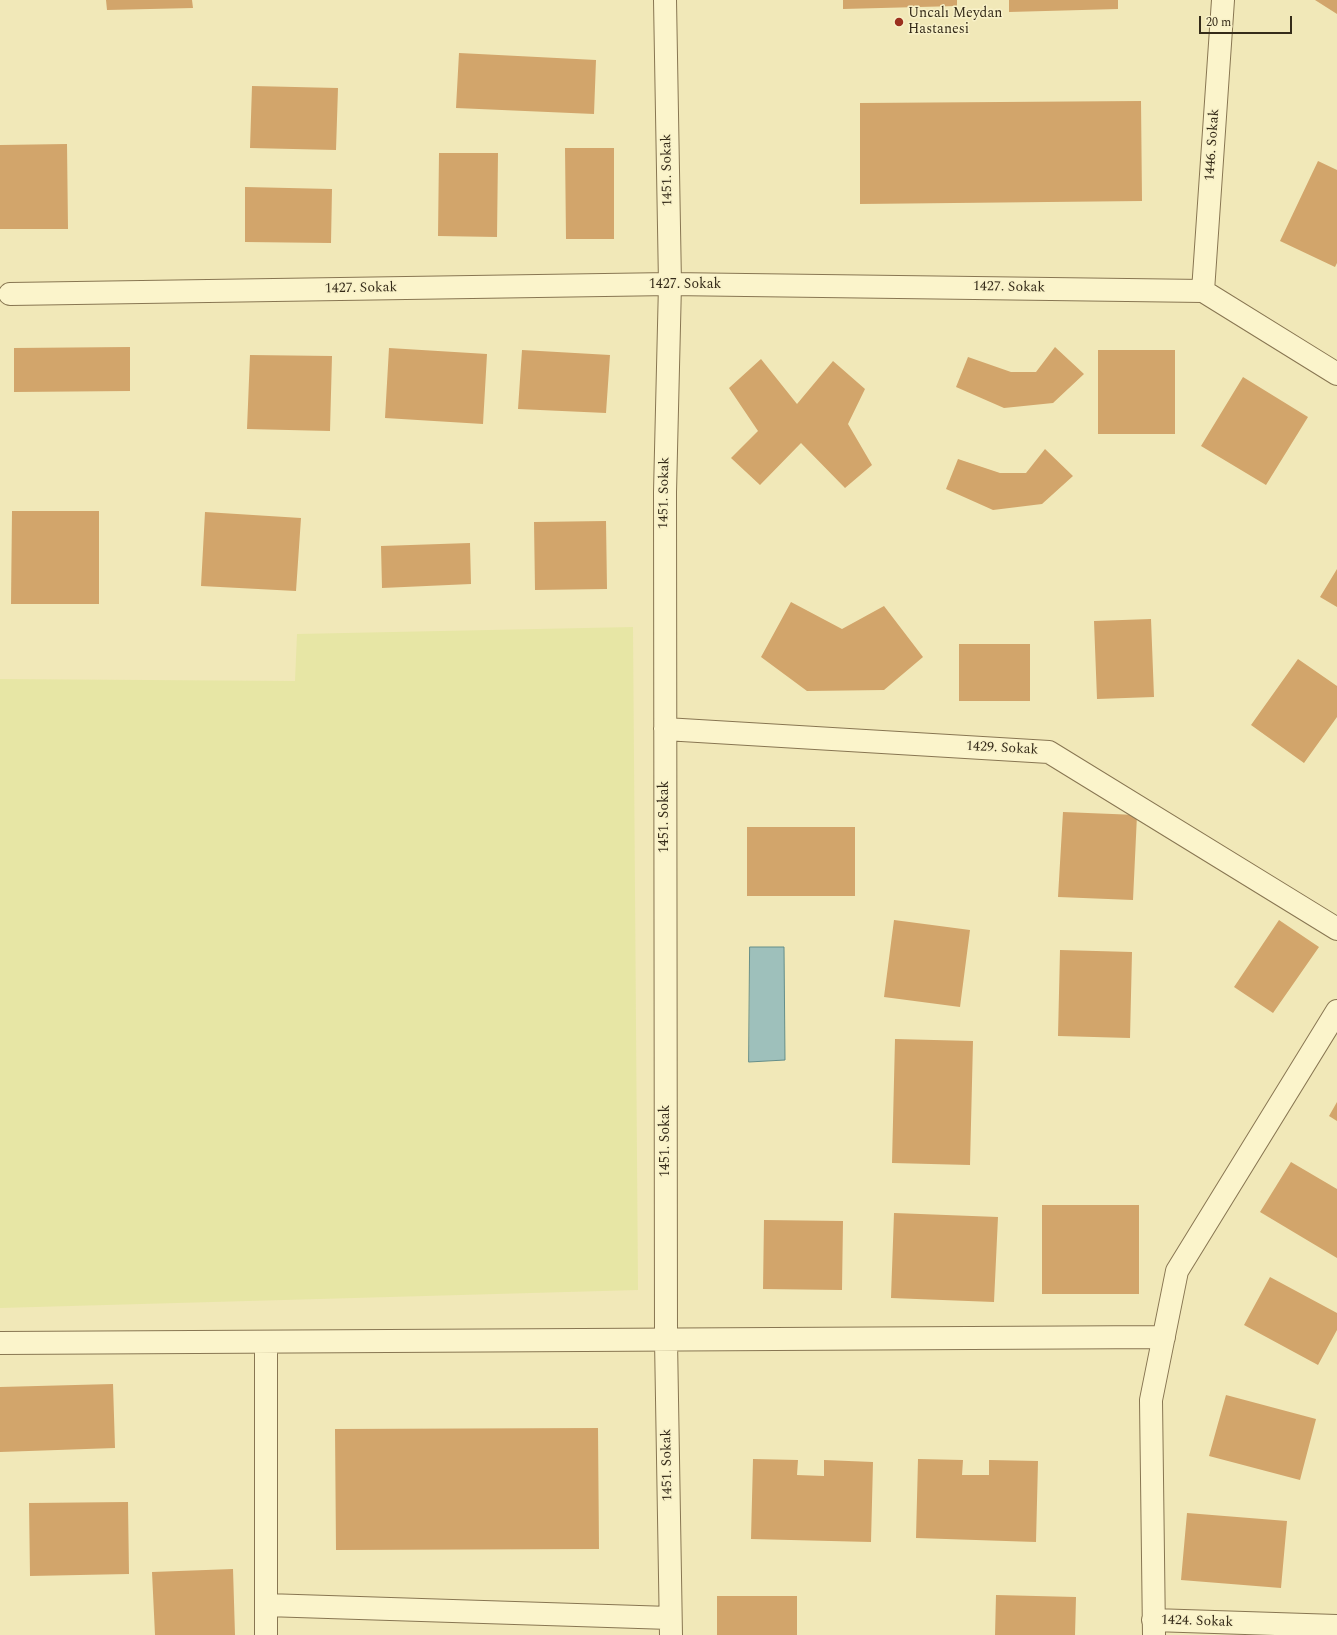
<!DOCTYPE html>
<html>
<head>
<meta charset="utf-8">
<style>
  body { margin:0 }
  #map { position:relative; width:1337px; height:1635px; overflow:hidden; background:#f1e8b8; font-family:Spectral,serif }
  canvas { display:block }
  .scale { position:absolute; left:1199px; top:16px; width:93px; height:18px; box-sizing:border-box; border:2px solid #352b19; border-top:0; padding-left:5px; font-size:12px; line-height:14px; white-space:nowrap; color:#352b19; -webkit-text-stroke:3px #f8f1c8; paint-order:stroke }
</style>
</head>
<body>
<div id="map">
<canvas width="1337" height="1635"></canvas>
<div class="scale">20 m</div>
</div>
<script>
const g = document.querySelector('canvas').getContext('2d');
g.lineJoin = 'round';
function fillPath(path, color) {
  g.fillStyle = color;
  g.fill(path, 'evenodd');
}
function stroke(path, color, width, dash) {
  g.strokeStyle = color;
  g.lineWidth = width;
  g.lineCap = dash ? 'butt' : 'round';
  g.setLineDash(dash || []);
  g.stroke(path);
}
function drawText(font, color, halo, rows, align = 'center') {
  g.font = font + ' Spectral,serif';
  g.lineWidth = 3;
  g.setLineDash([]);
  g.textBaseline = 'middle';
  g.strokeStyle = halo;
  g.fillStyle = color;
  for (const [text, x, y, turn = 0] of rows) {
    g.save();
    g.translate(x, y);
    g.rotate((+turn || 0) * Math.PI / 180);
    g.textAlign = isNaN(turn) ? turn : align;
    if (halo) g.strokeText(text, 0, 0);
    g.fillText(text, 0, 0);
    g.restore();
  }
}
fillPath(new Path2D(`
  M633,627L638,1290L0,1308V679L295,681L297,634Z`), '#e7e6a5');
const water = new Path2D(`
  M750,947H784L785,1060L749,1062Z`);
fillPath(water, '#9ec0bb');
stroke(water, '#658e89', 1);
fillPath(new Path2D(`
  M106,0H192L193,8L107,10Z
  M843,0H957V6L843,9Z
  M1009,0H1118V9L1009,12Z
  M1315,0H1337V14Z
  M459,53L596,60L594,114L456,108Z
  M252,86L338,88L336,150L250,148Z
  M1141,101L1142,201L860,204V103Z
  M67,144L68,229H0V145Z
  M565,148H614V239H566Z
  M439,153H498L497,237L438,236Z
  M1318,161L1337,170V263L1335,267L1280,241Z
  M245,187L332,189L331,243L245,242Z
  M130,347V391L14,392V348Z
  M1055,347L1084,374L1053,403L1004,408L956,387L968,357L1011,372H1036Z
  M389,348L487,354L483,424L385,418Z
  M522,350L610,355L606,413L518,409Z
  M1098,350H1175V434H1098Z
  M250,355L332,356L330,431L247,429Z
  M761,359L797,404L833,361L865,389L848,424L872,465L845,488L801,443L760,485L731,458L758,431L729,388Z
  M1243,377L1308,417L1266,485L1201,446Z
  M1045,449L1073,476L1042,504L993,510L946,489L958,459L1000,473H1026Z
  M12,511H99V604H11Z
  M205,512L301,518L296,591L201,586Z
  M606,521L607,589L535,590L534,522Z
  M470,543L471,584L382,588L381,546Z
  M1337,569V607L1320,597Z
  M791,602L842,629L884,606L923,657L884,690L807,691L761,657Z
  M1151,619L1154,697L1097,699L1094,621Z
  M959,644H1030V701H959Z
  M1298,659L1337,686V717L1304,763L1251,725Z
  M1063,812L1137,815L1133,900L1058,897Z
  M747,827H855V896H747Z
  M894,920L970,930L960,1007L884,997Z
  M1279,920L1319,947L1273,1013L1234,987Z
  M1060,950L1132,952L1130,1038L1058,1036Z
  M895,1039L973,1041L970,1165L892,1163Z
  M1337,1102V1121L1329,1116Z
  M1291,1162L1337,1189V1258L1260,1212Z
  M1042,1205H1139V1294H1042Z
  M894,1213L998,1217L994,1302L891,1298Z
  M764,1220L843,1221L842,1290L763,1289Z
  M1270,1277L1337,1313V1330L1318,1365L1244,1325Z
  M113,1384L115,1448L0,1452V1387Z
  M1226,1395L1316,1419L1300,1480L1209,1456Z
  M598,1428L599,1549L336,1550L335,1429Z
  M753,1459L798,1460L797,1475L824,1476V1460L873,1462L871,1542L751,1539Z
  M918,1459L963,1460L962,1475H989V1460L1038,1461L1036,1542L916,1538Z
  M128,1502L129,1574L30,1576L29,1503Z
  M1187,1513L1287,1521L1281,1588L1181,1580Z
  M233,1569L235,1635H155L152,1572Z
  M996,1595L1076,1597L1075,1635H995Z
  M717,1596H797V1635H717Z`), '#d2a56b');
const street = new Path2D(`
  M665,0L670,284L665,492L666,1340L671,1635
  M1203,291L1223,0
  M10,294L670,284L1203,291L1337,374
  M665,729L1049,752L1337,929
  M266,1342V1635
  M0,1343L1164,1337
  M266,1605L670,1618
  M1153,1620L1337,1626
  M1154,1635L1151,1400L1177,1271L1337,1011`);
stroke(street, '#887652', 24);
stroke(street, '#fbf4cb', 22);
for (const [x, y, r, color] of [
  [899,22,5,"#9b301e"]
]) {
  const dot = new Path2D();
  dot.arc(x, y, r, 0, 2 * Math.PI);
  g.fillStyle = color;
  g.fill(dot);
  stroke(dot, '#f8f1c8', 1.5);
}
drawText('14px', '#352b19', '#f8f1c8', [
  ["Uncalı Meydan",908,14],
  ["Hastanesi",908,30]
], 'left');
drawText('14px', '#352b19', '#f8f1c8', [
  ["1446. Sokak",1213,145,-86],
  ["1451. Sokak",668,170,-91],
  ["1427. Sokak",685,285],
  ["1427. Sokak",1009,288,1],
  ["1427. Sokak",361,289,-1],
  ["1451. Sokak",665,493,-89],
  ["1429. Sokak",1002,749,3],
  ["1451. Sokak",665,817,-90],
  ["1451. Sokak",666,1141,-90],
  ["1451. Sokak",668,1465,-91],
  ["1424. Sokak",1197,1622,2]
]);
</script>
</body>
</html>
